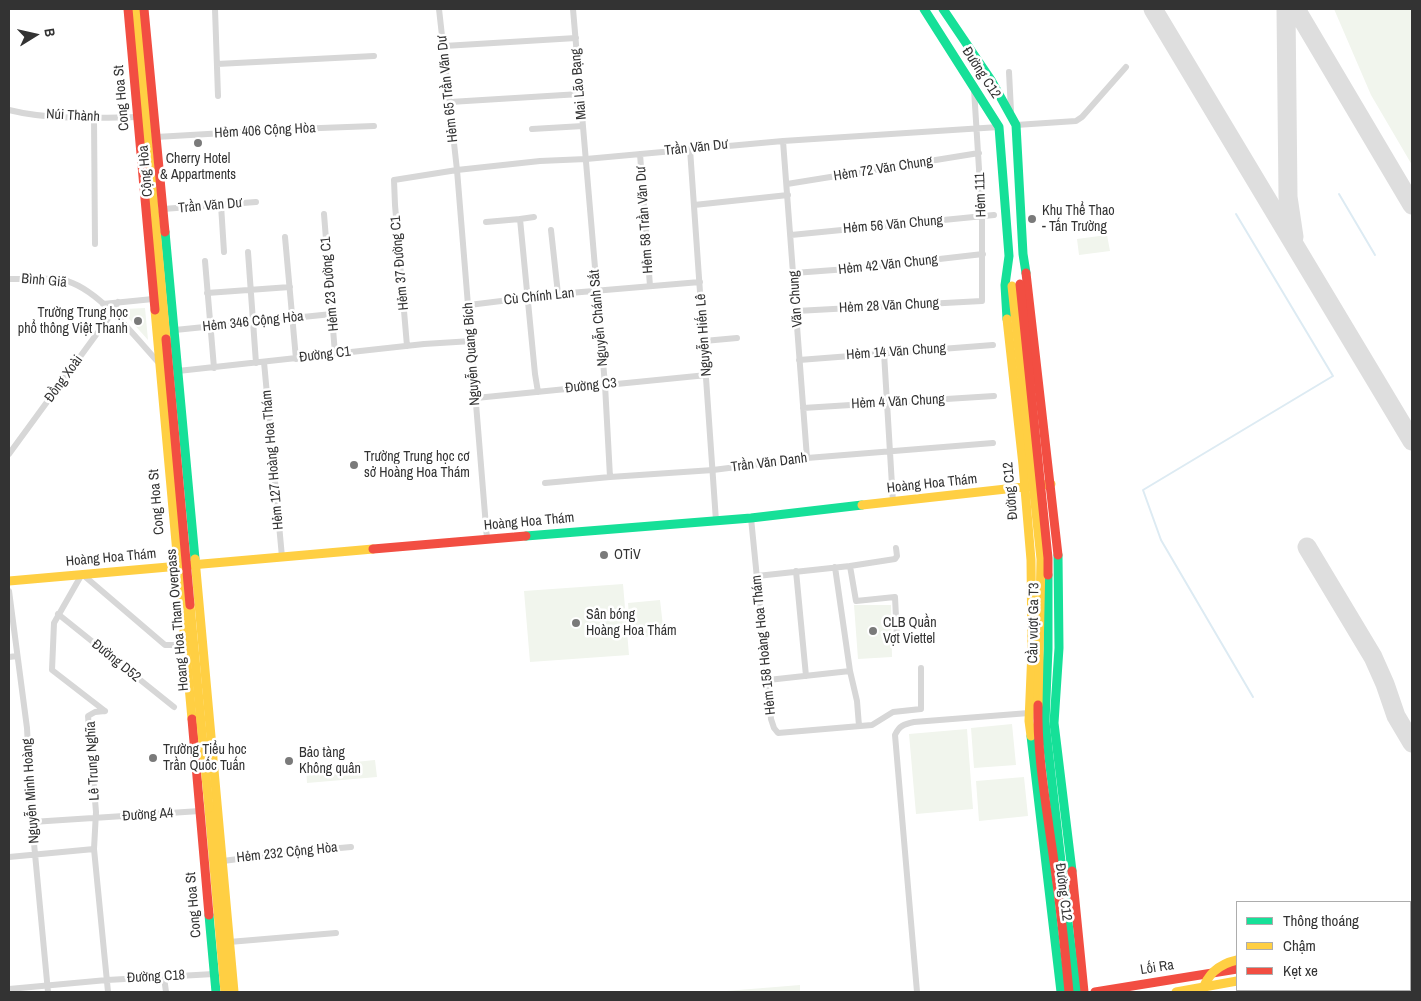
<!DOCTYPE html>
<html>
<head>
<meta charset="utf-8">
<style>
  body { margin:0 }
  #map { position:relative; width:1421px; height:1001px; overflow:hidden; background:#fff; font-family:"Archivo Narrow",sans-serif }
  canvas { display:block }
  .frame { position:absolute; inset:0; border:10px solid #333; pointer-events:none }
  .legend { position:absolute; left:1236px; top:901px; width:175px; height:90px; box-sizing:border-box; background:#fff; border:1px solid #adadad; margin:0; padding:6px 9px; list-style:none; font-size:15px; color:#333 }
  .legend li { display:flex; align-items:center; gap:10px; height:25px }
  .legend b { width:25px; border:1px solid #adadad }
  .north { position:absolute; left:10px; top:10px; width:50px; height:50px; -webkit-text-stroke:4px #fff; paint-order:stroke; rotate:80deg; font-size:14px; font-weight:700; line-height:20px; text-align:center; color:#333 }
  .north::after { content:''; display:block; margin:auto; width:18px; height:22px; background:#333; clip-path:polygon(50% 0,100% 100%,50% 72%,0 100%) }
</style>
</head>
<body>
<div id="map">
<canvas width="1421" height="1001"></canvas>
<div class="frame"></div>
<ul class="legend">
<li><b style="height:6px;background:#16e098"></b>Thông thoáng</li>
<li><b style="height:6px;background:#ffcf43"></b>Chậm</li>
<li><b style="height:6px;background:#f24e42"></b>Kẹt xe</li>
</ul>
<div class="north">B</div>
</div>
<script>
const g = document.querySelector('canvas').getContext('2d');
g.lineJoin = 'round';
function fillPath(path, color) {
  g.fillStyle = color;
  g.fill(path, 'evenodd');
}
function stroke(path, color, width, dash) {
  g.strokeStyle = color;
  g.lineWidth = width;
  g.lineCap = dash ? 'butt' : 'round';
  g.setLineDash(dash || []);
  g.stroke(path);
}
function drawText(font, color, halo, rows, align = 'center') {
  g.font = font + ' "Archivo Narrow",sans-serif';
  g.lineWidth = 5;
  g.setLineDash([]);
  g.textBaseline = 'middle';
  g.strokeStyle = halo;
  g.fillStyle = color;
  for (const [text, x, y, turn = 0] of rows) {
    g.save();
    g.translate(x, y);
    g.rotate((+turn || 0) * Math.PI / 180);
    g.textAlign = isNaN(turn) ? turn : align;
    if (halo) g.strokeText(text, 0, 0);
    g.fillText(text, 0, 0);
    g.restore();
  }
}
fillPath(new Path2D(`
  M1334,9H1412V165L1371,95Z
  M1107,235L1110,251L1079,255L1077,239Z
  M145,308L148,340L123,312L125,309Z
  M623,584L629,655L530,662L524,591Z
  M660,600L664,635L631,638L628,603Z
  M854,605H891L892,657L858,659Z
  M1012,724L1016,765L974,768L971,728Z
  M967,729L973,809L916,814L909,734Z
  M375,760L377,777L307,783L306,767Z
  M1024,777L1028,816L979,821L976,781Z
  M800,985V992H714Z`), '#f1f5ed');
stroke(new Path2D(`
  M1339,194L1375,255
  M1236,214L1333,376L1143,490L1161,540L1253,697`), '#ddebf3', 2);
stroke(new Path2D(`
  M1153,9L1412,441
  M1286,9L1288,197L1294,237
  M1296,9L1412,205
  M1307,547L1373,657L1385,684L1396,716L1412,743`), '#dedede', 19);
stroke(new Path2D(`
  M215,9L218,96
  M439,9L457,170L487,539
  M573,9L605,385L610,477
  M444,46L576,38
  M217,64L374,56
  M1009,72L1011,111
  M450,102L580,94
  M9,110C48,120 97,118 137,117
  M94,118L95,244
  M1016,125L1076,121L1082,117L1126,67
  M532,129L583,126
  M156,137L294,129L374,126
  M783,141L807,458
  M690,149L716,521
  M640,154L650,286
  M787,184L979,153
  M221,205L224,252
  M694,205L788,195
  M163,209L256,202
  M324,214L335,354
  M534,217L520,219L535,374L538,392
  M486,222L520,219
  M551,230L558,294
  M791,235L994,215
  M285,237L296,359
  M248,252L256,363
  M205,261L214,368
  M794,273L861,268L983,254
  M9,279C26,279 46,277 63,280C97,287 135,337 159,363
  M207,293L290,287
  M103,304L153,299
  M469,305L558,294L700,282
  M796,311L982,301V217L974,89
  M175,330L332,314
  M704,341L737,338
  M407,346L395,205L394,180L457,170L540,161L586,159L783,141L999,127
  M884,353L893,502
  M799,360L993,345
  M264,362L282,557
  M178,371L424,344L472,341
  M476,398L707,375
  M803,408L994,396
  M9,454L112,313L118,302
  M545,483L610,477L713,470L807,458L993,443
  M751,518L771,719L774,728L778,733L872,725L893,712L921,709V668
  M850,566L895,559L897,556L896,548
  M835,567L850,671L857,701L859,726
  M796,571L806,676
  M757,576L850,566L856,601L895,597L897,638
  M9,591L27,728L32,822L48,992
  M58,614L174,707
  M9,657L17,656
  M768,680L850,671
  M105,711L52,670L54,623L82,574L165,645H185
  M105,711L95,712L88,716L96,812L94,849L108,992
  M32,822L200,811
  M9,857L94,849
  M223,861L284,853L351,847
  M229,942L336,933
  M164,977L166,992
  M9,989L107,980L214,974
  M917,992L895,735C899,726 904,724 914,722L1029,713`), '#d7d7d7', 6);
stroke(new Path2D(`
  M924,9L999,127L1009,256L1005,285L1007,319
  M943,9L991,80L1016,125L1023,254L1026,273
  M165,232L195,559
  M526,536L751,518L862,505
  M1058,555L1059,648L1054,723L1072,871
  M1031,736L1061,992
  M209,915L216,992
  M1293,990L1294,992`), '#16e098', 9);
stroke(new Path2D(`
  M136,9L166,339
  M155,310L192,719
  M1007,319L1023,465L1031,560L1032,650L1029,721L1031,736
  M862,505L1051,484
  M195,559L234,992
  M9,581L373,549
  M209,808L225,992
  M1301,990L1303,992
  M1176,992L1237,981`), '#ffcf43', 9);
stroke(new Path2D(`
  M128,9L155,310
  M144,9L165,232
  M1026,273L1058,555
  M373,549L526,536
  M192,719L209,915
  M1072,871L1084,992
  M1269,990L1270,992
  M1095,992L1237,969`), '#f24e42', 9);
stroke(new Path2D(`
  M1048,575V649L1045,722L1076,992`), '#16e098', 9);
stroke(new Path2D(`
  M1012,286L1041,559L1038,705
  M190,605L209,808
  M1202,992C1207,974 1219,964 1237,960`), '#ffcf43', 9);
stroke(new Path2D(`
  M1020,284L1048,558V575
  M166,339L190,605
  M1038,705C1037,748 1044,791 1050,834C1058,886 1064,939 1069,992`), '#f24e42', 9);
for (const [x, y, r, color] of [
  [198,143,5,"#7a7a7a"],
  [1032,219,5,"#7a7a7a"],
  [138,321,5,"#7a7a7a"],
  [354,465,5,"#7a7a7a"],
  [604,555,5,"#7a7a7a"],
  [576,623,5,"#7a7a7a"],
  [873,631,5,"#7a7a7a"],
  [153,758,5,"#7a7a7a"],
  [289,761,5,"#7a7a7a"]
]) {
  const dot = new Path2D();
  dot.arc(x, y, r, 0, 2 * Math.PI);
  g.fillStyle = color;
  g.fill(dot);
  stroke(dot, '#fff', 2);
}
drawText('14px', '#333', '#fff', [
  ["Đường C12",981,73,57],
  ["Mai Lão Bạng",579,84,-95],
  ["Hẻm 65 Trần Văn Dư",448,89,-96],
  ["Cong Hoa St",122,98,-95],
  ["Núi Thành",73,116,3],
  ["Hẻm 406 Cộng Hòa",265,131,-3],
  ["Trần Văn Dư",696,148,-6],
  ["Hẻm 72 Văn Chung",883,169,-9],
  ["Cộng Hòa",146,171,-95],
  ["Hẻm 111",981,195,-92],
  ["Trần Văn Dư",210,206,-5],
  ["Hẻm 58 Trần Văn Dư",645,220,-94],
  ["Hẻm 56 Văn Chung",893,225,-5],
  ["Hẻm 37 Đường C1",400,263,-95],
  ["Hẻm 42 Văn Chung",888,265,-6],
  ["Bình Giã",44,281,5],
  ["Hẻm 23 Đường C1",330,284,-95],
  ["Cù Chính Lan",539,297,-6],
  ["Văn Chung",796,299,-94],
  ["Hẻm 28 Văn Chung",889,306,-3],
  ["Nguyễn Chánh Sắt",599,318,-95],
  ["Hẻm 346 Cộng Hòa",253,322,-6],
  ["Nguyễn Hiến Lê",704,335,-94],
  ["Hẻm 14 Văn Chung",896,352,-4],
  ["Nguyễn Quang Bích",472,354,-94],
  ["Đường C1",325,355,-7],
  ["Đồng Xoài",64,379,-54],
  ["Đường C3",591,386,-6],
  ["Hẻm 4 Văn Chung",898,402,-3],
  ["Hẻm 127 Hoàng Hoa Thám",273,460,-95],
  ["Trần Văn Danh",769,463,-7],
  ["Hoàng Hoa Thám",932,484,-6],
  ["Đường C12",1011,491,-95],
  ["Cong Hoa St",157,502,-95],
  ["Hoàng Hoa Thám",529,522,-5],
  ["Hoàng Hoa Thám",111,558,-5],
  ["Hoang Hoa Tham Overpass",178,620,-95],
  ["Cầu vượt Ga T3",1034,623,-89],
  ["Hẻm 158 Hoàng Hoa Thám",764,645,-96],
  ["Đường D52",116,661,39],
  ["Lê Trung Nghĩa",93,761,-93],
  ["Nguyễn Minh Hoàng",31,791,-94],
  ["Đường A4",148,815,-4],
  ["Hẻm 232 Cộng Hòa",287,853,-6],
  ["Đường C12",1063,892,83],
  ["Cong Hoa St",194,905,-95],
  ["Lối Ra",1157,968,-9],
  ["Đường C18",156,977,-3]
]);
drawText('14px', '#333', '#fff', [
  ["Cherry Hotel",198,159,"center"],
  ["& Appartments",198,175,"center"],
  ["Khu Thể Thao",1042,211],
  ["- Tấn Trường",1042,227],
  ["Trường Trung học",128,313,"right"],
  ["phổ thông Việt Thanh",128,329,"right"],
  ["Trường Trung học cơ",364,457],
  ["sở Hoàng Hoa Thám",364,473],
  ["OTiV",614,555],
  ["Sân bóng",586,615],
  ["Hoàng Hoa Thám",586,631],
  ["CLB Quần",883,623],
  ["Vợt Viettel",883,639],
  ["Trường Tiểu học",163,750],
  ["Trần Quốc Tuấn",163,766],
  ["Bảo tàng",299,753],
  ["Không quân",299,769]
], 'left');
</script>
</body>
</html>
